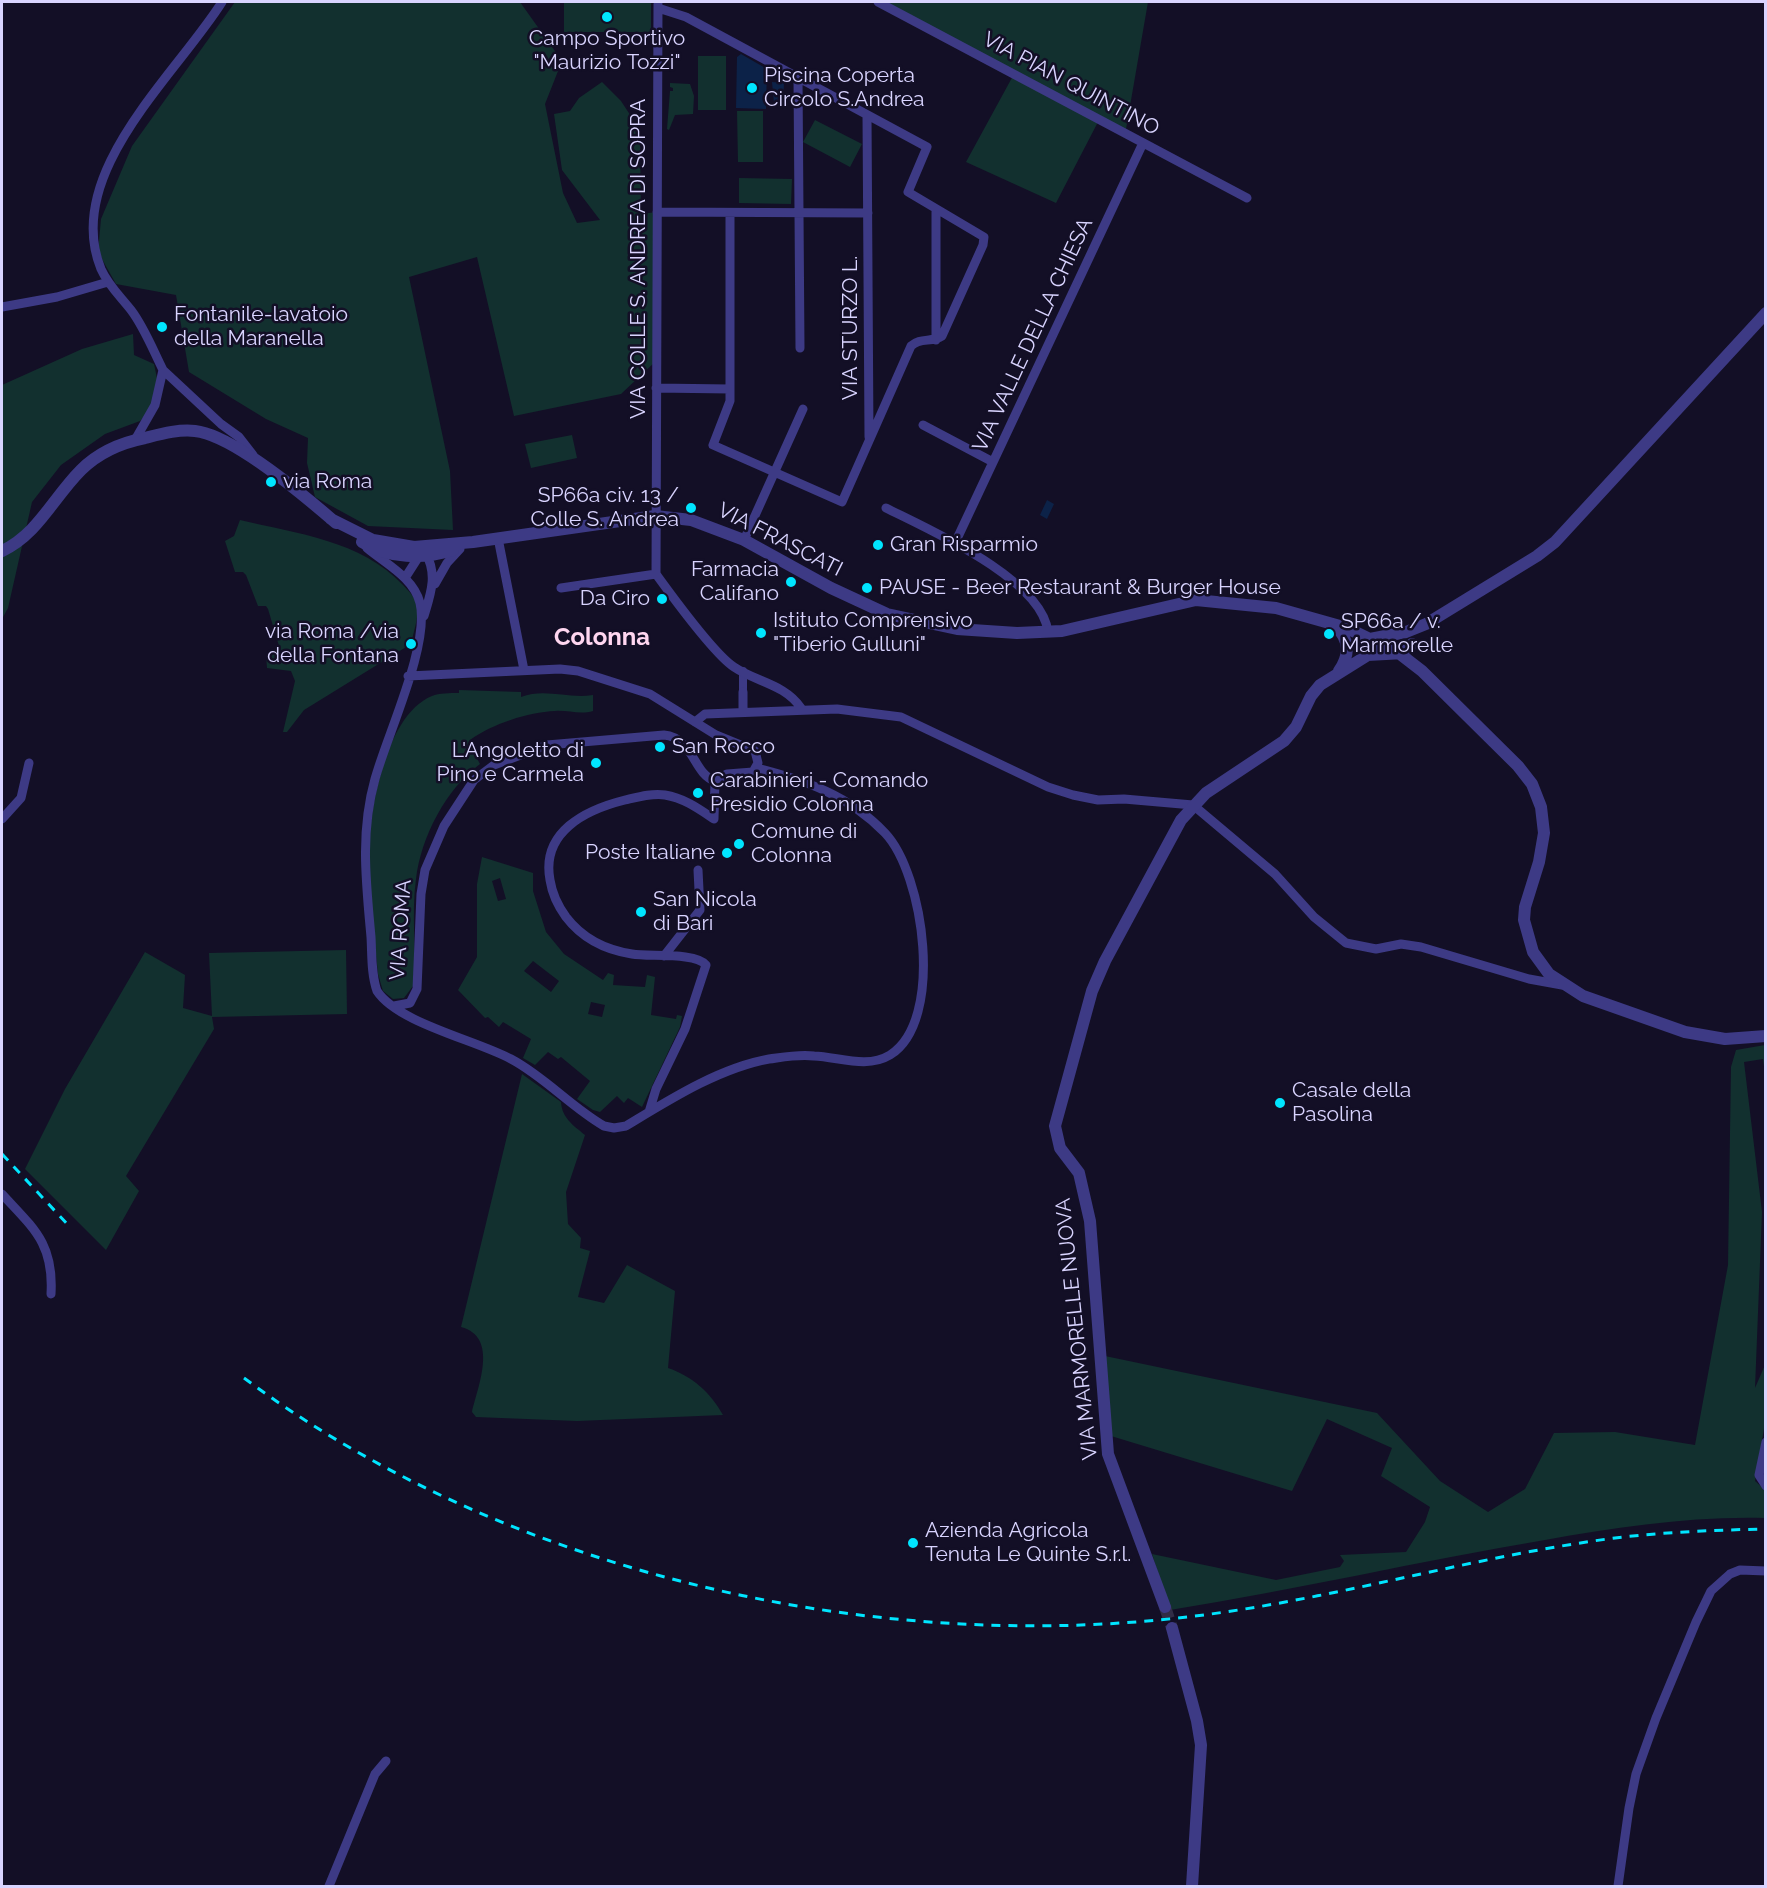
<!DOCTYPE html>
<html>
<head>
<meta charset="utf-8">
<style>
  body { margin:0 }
  #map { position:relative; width:1767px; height:1888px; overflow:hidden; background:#130f26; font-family:Raleway,sans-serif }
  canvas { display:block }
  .frame { position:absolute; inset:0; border:3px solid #d9d4ff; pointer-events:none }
</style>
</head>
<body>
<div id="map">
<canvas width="1767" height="1888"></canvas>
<div class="frame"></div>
</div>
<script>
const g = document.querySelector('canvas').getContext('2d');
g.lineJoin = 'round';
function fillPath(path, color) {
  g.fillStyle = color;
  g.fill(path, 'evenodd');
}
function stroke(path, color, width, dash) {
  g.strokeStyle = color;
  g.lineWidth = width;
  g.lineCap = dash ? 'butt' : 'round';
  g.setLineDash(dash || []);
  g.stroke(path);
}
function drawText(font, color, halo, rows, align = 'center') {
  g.font = font + ' Raleway,sans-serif';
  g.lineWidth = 5;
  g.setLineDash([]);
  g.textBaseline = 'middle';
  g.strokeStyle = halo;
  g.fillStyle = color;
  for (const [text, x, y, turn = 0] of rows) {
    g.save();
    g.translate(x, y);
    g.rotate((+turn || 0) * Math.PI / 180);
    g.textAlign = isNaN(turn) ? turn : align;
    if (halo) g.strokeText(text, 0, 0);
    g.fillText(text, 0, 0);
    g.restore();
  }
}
fillPath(new Path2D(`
  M235,2H520L562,61L545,104L563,193L577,223L600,220L562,170L554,114L570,111L579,98L602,82L621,101L640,130L641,214L657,212L656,361L621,394L514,416L477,257L409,277L450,471L453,530L368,526L315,497L307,463L308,438L266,419L189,372L176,295L116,284L98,252L101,219L132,146Z
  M564,2H651V32H564Z
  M878,2H1148L1125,135L1099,120L1056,203L966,162L1014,74Z
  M698,56H726V110H698Z
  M670,83L690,84L694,96L693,114L675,115L669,130L667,129L670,91H673V88L670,87Z
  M737,111H763V162H738Z
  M815,120L862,144L850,167L803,142Z
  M739,178L792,179L791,204L739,203Z
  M133,334L134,355L154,364L159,388L149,413L140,421L105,434L61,465L32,502L8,608L2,619V385L82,349Z
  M572,435L577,458L531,468L525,444Z
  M240,520C298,534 360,540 403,585C409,591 417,600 418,608C418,619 413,634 411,644L304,710L287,732H283L295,681L291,671L267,668L266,654L279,646L268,609L266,606H258L246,575L243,572H235L225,541L234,536Z
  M459,690L521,692V697C545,688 568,699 593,695V711C580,715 568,710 555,711C528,712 492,724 470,740L469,744L480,764C446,789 421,837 416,879C411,915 417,951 413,986L404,998L393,999L383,991L378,974C375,938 368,901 368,865C368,819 383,716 432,696C439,693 450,693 459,693Z
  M482,857L533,873V891L546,932L564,954L603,980L608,973L614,975L613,985L645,987L647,975L655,977L651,1015L676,1019L677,1015L682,1016L680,1027L642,1107L628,1098L624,1103L617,1096L600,1112L593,1110L577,1099L590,1081L561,1057L558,1059L548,1052L535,1065L523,1058L531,1039L503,1022L499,1027L488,1017L485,1018L458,990L477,957V884ZM500,878L506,899L498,901L492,881ZM533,961L559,981L551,992L524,971ZM591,1002L605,1005L602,1017L588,1014Z
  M346,950L347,1014L212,1017L214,1029L126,1176L139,1191L106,1250L25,1169L65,1089L145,952L185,975L183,1008L212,1016L209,953Z
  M1765,1045V1074L1763,1059L1744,1062L1762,1212L1755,1388L1765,1365L1766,1417L1755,1481L1765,1490V1518C1692,1516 1617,1527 1545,1540C1419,1561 1296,1590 1170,1610L1152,1554L1276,1580L1340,1567L1344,1561L1340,1555L1406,1552L1425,1522L1430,1507L1381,1476L1392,1448L1327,1419L1292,1491L1111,1436L1105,1356L1377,1413L1440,1481L1488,1512L1525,1489L1554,1433L1615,1432L1695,1445L1728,1265L1731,1067L1736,1050Z
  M522,1074L561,1102C562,1118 573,1125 585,1135L566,1192L568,1224L581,1238L580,1248L590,1251L578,1297L604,1303L627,1265L675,1291L668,1368C692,1376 711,1393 723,1415L577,1421L476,1417L472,1412C478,1386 499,1337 461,1327Z`), '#12302f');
fillPath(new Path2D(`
  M741,54L767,69L766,109L736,108L737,57Z
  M772,82L784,83L783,104L774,103Z
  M1047,500L1054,504L1047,519L1040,515Z`), '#0c2248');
stroke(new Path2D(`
  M1165,1607L1172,1628`), '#312d47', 12, [12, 6]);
stroke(new Path2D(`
  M743,692V671`), '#3d3a85', 8);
stroke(new Path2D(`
  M878,2L1247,198
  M658,4L656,574C672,596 713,653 734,667C756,682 785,684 801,708
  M658,8L686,17L927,147L908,192L984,237L983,245L942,336C932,343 920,337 911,346L842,502L713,445L730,401V214
  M798,78L800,348
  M867,115L869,437
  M657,212L868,213
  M2,307L57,297L108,282
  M936,340V209
  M163,370L221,424L239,437L253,455
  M656,388L730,389
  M923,425L993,462
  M135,440L155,405L163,370C153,350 144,327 131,310C120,296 108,285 101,269C62,174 176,75 222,2
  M886,508C930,530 1042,579 1048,632
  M498,538L524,670
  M744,540L803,409
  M955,543L1143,143
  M367,548C386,564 414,578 420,603C430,645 387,735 375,779C360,832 366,882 371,937C372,954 371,974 377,991C398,1023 476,1040 511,1059C545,1077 571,1107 604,1126L614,1128L626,1126C669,1100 719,1068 769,1059C784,1057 799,1054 814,1056C839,1057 867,1069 890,1055C945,1021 924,874 885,833C850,796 805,780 757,768
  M405,578L421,553
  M435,584L447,563L460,549
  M561,588L656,574
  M424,616C431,593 438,574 425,552
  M408,676L560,669L578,671L650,694L716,735L755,751L758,763L753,772L727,774L715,781
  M743,692V712
  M695,722L705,714L837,709L901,717L1048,787L1073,795L1098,800L1124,799L1193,805L1275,874L1314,917L1346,943L1376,949L1401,944L1421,947L1529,979L1562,985
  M2,819L21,798L29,763
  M714,819L715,781
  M664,956L700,910L698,870
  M394,1006L410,1003L417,989L421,894L425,870L444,826L474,780L494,765L547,745L664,735C694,738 693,774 715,781
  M649,1112L656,1089L685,1029L706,965C696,952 649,957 632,954C606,950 582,938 566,917C558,906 552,893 550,880C541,832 585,810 625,800C638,797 652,793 665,795C684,798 699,809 714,819
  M2,1194C33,1228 54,1243 51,1294
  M1766,1442L1759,1475L1766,1486
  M329,1886L375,1774L386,1761
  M1618,1886L1629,1808L1636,1774L1656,1718L1696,1622L1711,1591L1730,1574L1740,1570L1766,1571`), '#3d3a85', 9);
stroke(new Path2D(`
  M331,519L373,540L414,547L473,542L655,516L691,520L744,540L831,588L887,614L957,629L1017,633L1062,631L1196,600L1276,608L1347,628L1400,654L1422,671L1518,766L1532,784L1541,807L1544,833L1539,862L1525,907L1524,920L1533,952L1549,974L1583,996L1685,1032L1725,1039L1766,1036
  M362,542C388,559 424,559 453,550
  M2,551C38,534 53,498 81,470C99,452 120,443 145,438C161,434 179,429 195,431C233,435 306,497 336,523
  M1335,626C1350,639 1350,655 1339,671
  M1370,639L1406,632L1426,624L1537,556L1555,542L1766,313
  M1165,1607L1108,1454L1090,1221L1079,1173L1060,1148L1055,1126L1092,991L1105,961L1181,820L1206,793L1284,741L1296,727L1311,696L1320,685L1368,655L1404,653L1412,644
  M1172,1628L1197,1721L1201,1745L1192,1886`), '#3d3a85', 12);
stroke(new Path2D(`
  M2,1154L69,1226
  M244,1378C514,1579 894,1661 1225,1612C1356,1593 1483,1555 1615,1538C1665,1532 1715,1530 1766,1529`), '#00e5ff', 3, [9, 8]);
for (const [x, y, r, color] of [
  [607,17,6,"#00e5ff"],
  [752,88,6,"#00e5ff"],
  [162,327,6,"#00e5ff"],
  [271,482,6,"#00e5ff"],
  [691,508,6,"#00e5ff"],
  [878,545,6,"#00e5ff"],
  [791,582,6,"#00e5ff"],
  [867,588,6,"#00e5ff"],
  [662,599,6,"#00e5ff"],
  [761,633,6,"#00e5ff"],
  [1329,634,6,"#00e5ff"],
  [411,644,6,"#00e5ff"],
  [660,747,6,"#00e5ff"],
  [596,763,6,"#00e5ff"],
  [698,793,6,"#00e5ff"],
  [739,844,6,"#00e5ff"],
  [727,853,6,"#00e5ff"],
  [641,912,6,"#00e5ff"],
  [1280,1103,6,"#00e5ff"],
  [913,1543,6,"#00e5ff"]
]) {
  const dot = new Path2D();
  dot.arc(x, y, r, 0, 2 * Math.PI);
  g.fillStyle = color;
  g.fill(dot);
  stroke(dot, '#130f26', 2);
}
drawText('21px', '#d9d4ff', '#130f26', [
  ["Campo Sportivo",607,39,"center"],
  ["\"Maurizio Tozzi\"",607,63,"center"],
  ["Piscina Coperta",764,76],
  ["Circolo S.Andrea",764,100],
  ["Fontanile-lavatoio",174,315],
  ["della Maranella",174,339],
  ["via Roma",283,482],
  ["SP66a civ. 13 /",679,496,"right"],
  ["Colle S. Andrea",679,520,"right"],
  ["Gran Risparmio",890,545],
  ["Farmacia",779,570,"right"],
  ["Califano",779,594,"right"],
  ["PAUSE - Beer Restaurant & Burger House",879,588],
  ["Da Ciro",650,599,"right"],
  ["Istituto Comprensivo",773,621],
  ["\"Tiberio Gulluni\"",773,645],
  ["SP66a / v.",1341,622],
  ["Marmorelle",1341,646],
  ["via Roma /via",399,632,"right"],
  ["della Fontana",399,656,"right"],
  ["San Rocco",672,747],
  ["L'Angoletto di",584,751,"right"],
  ["Pino e Carmela",584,775,"right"],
  ["Carabinieri - Comando",710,781],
  ["Presidio Colonna",710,805],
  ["Comune di",751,832],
  ["Colonna",751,856],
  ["Poste Italiane",715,853,"right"],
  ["San Nicola",653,900],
  ["di Bari",653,924],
  ["Casale della",1292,1091],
  ["Pasolina",1292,1115],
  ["Azienda Agricola",925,1531],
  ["Tenuta Le Quinte S.r.l.",925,1555]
], 'left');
drawText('21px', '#d9d4ff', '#130f26', [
  ["VIA PIAN QUINTINO",1071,84,28],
  ["VIA COLLE S. ANDREA DI SOPRA",639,259,-90],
  ["VIA STURZO L.",851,328,-90],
  ["VIA VALLE DELLA CHIESA",1033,335,-65],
  ["VIA FRASCATI",780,540,27],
  ["VIA ROMA",401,930,-86],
  ["VIA MARMORELLE NUOVA",1077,1329,-96]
]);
drawText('bold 24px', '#ffd6f0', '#130f26', [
  ["Colonna",602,638]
]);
</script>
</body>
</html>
